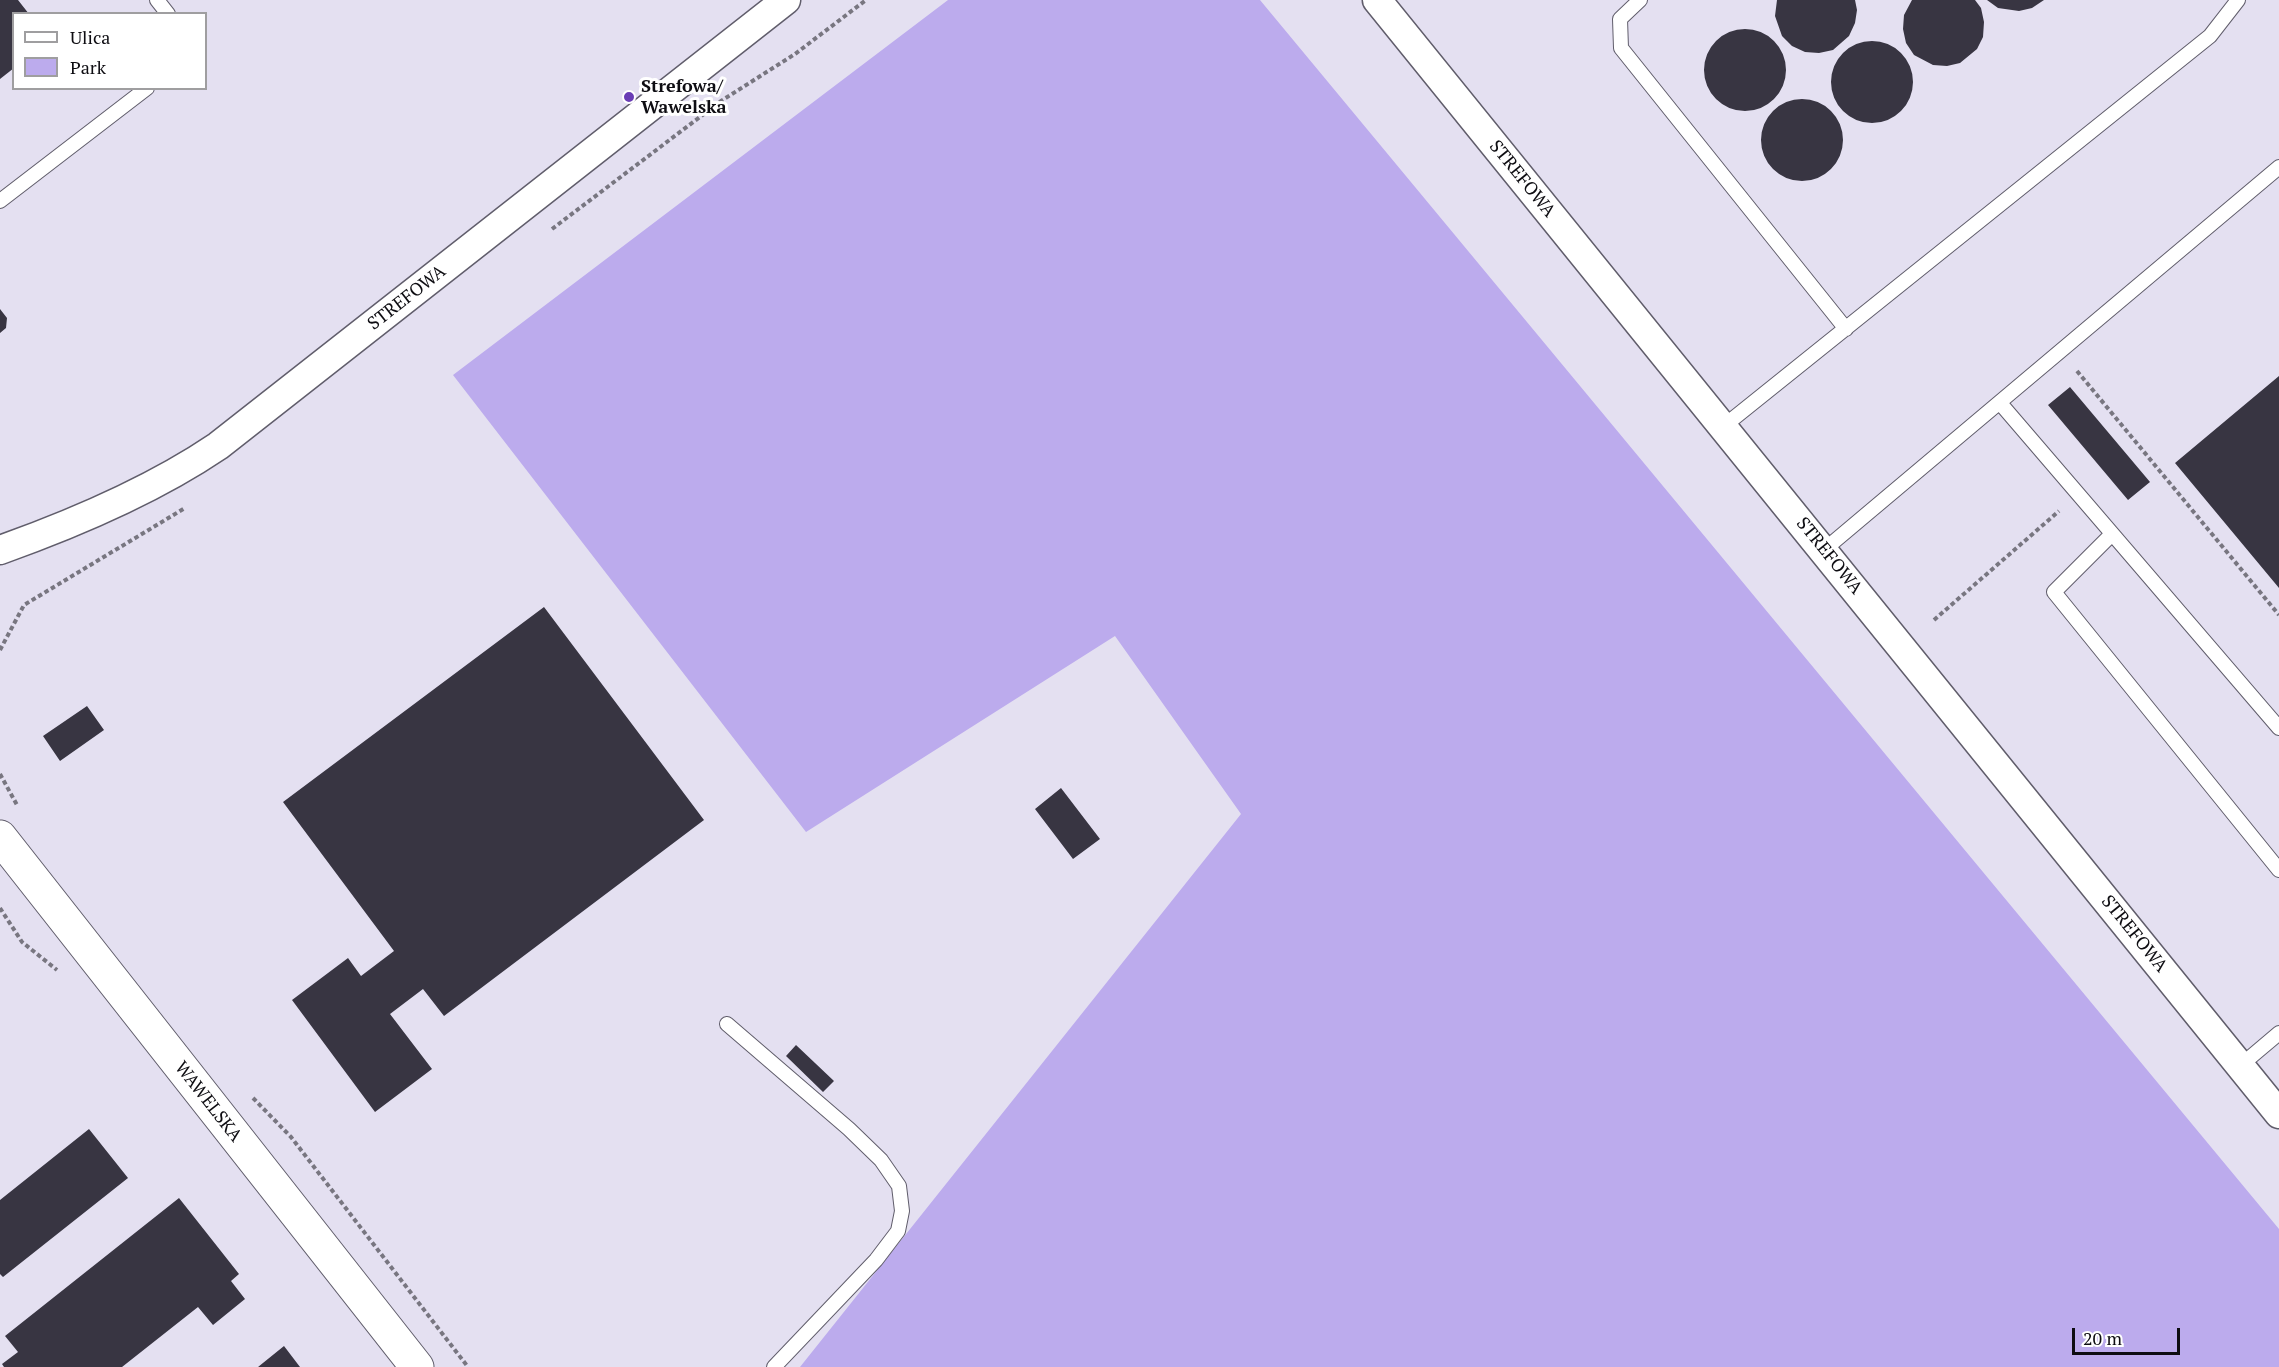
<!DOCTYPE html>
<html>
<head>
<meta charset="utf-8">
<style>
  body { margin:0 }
  #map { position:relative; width:2279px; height:1367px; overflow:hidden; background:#e4e0f1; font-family:"PT Serif",serif }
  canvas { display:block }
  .legend { position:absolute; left:12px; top:12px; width:195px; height:78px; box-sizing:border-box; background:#fff; border:2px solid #9f9ea0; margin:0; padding:8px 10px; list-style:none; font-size:18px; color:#0e0d12 }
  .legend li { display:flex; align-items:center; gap:12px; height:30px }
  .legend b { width:30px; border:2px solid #9f9ea0 }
  .scale { position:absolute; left:2072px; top:1328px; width:108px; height:27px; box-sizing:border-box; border:3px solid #0e0d12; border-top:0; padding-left:8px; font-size:18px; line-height:21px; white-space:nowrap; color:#0e0d12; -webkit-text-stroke:4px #fff; paint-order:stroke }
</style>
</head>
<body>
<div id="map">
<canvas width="2279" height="1367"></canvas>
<ul class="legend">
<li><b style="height:8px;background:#fff"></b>Ulica</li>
<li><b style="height:16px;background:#bcabed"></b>Park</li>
</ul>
<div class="scale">20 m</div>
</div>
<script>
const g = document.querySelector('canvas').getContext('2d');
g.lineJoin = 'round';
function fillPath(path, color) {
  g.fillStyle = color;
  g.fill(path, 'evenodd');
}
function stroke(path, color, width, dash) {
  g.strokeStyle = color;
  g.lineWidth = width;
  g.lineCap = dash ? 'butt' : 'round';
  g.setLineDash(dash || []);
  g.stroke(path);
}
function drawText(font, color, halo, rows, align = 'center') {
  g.font = font + ' "PT Serif",serif';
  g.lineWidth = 6;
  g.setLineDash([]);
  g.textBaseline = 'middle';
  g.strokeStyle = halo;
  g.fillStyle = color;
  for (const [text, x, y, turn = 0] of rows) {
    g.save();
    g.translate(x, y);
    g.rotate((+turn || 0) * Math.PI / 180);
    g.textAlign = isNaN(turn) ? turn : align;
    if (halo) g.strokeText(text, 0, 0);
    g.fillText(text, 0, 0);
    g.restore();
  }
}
fillPath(new Path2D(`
  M948,0H1260L2279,1229V1367H800L1241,814L1115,636L806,832L453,375Z`), '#bcabed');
fillPath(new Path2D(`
  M0,0H18L29,14H14V68L0,79Z
  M1777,0H1855L1857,10L1855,23L1849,36L1833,50L1819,53L1805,52L1792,46L1782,36L1775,16Z
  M1912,0H1975L1981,8L1984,22L1983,37L1977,49L1960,63L1947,66L1933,65L1914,55L1906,43L1903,29L1904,15Z
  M1987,0H2044L2032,8L2019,11L1998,8Z
  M1704 70a41 41 0 1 1 82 0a41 41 0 1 1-82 0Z
  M1831 82a41 41 0 1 1 82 0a41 41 0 1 1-82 0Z
  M1761 140a41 41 0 1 1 82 0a41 41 0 1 1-82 0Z
  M0,309L7,318L6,328L0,333Z
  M2279,376V588L2175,463Z
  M2070,387L2150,482L2128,500L2048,405Z
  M544,607L704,820L444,1016L423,989L390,1014L432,1069L375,1112L292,1000L348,958L361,976L394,951L283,802Z
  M87,706L104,730L60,761L43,736Z
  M1061,788L1100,839L1073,859L1035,809Z
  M796,1045L834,1081L823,1092L786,1056Z
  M89,1129L128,1178L3,1277L0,1274V1200Z
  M179,1198L239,1274L231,1281L245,1299L213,1325L198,1307L122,1367H4L2,1364L18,1352L5,1336Z
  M284,1346L300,1367H258Z`), '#383542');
const lane = new Path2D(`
  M157,0L168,14
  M1640,0L1620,19L1621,48L1846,329
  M0,201L147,88
  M2000,403L2279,728
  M1724,426L2210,36L2238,0
  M2112,534L2054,592L2279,870
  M1824,550L2279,167
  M727,1024L849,1129L881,1160L899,1186L902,1211L898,1231L876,1260L774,1367
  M2240,1066L2279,1033`);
const street = new Path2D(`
  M1377,0L2279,1114
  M0,550C73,524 153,490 218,446L786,0`);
const secondary = new Path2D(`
  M0,837L417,1367`);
stroke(lane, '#605d6b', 16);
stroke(street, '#605d6b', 31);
stroke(secondary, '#605d6b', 35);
stroke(new Path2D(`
  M552,229L721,101L795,54L866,0
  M2077,371L2279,615
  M1934,620L2059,511
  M0,650L24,605L185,508
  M0,774L17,805
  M0,908L22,942L57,970
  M253,1098L291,1137L468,1367`), '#787680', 4, [4.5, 3]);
stroke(lane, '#fff', 14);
stroke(street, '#fff', 28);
stroke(secondary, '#fff', 33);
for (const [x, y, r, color] of [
  [629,97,6,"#6a3db5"]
]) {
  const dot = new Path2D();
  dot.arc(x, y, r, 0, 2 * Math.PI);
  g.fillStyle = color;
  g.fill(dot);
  stroke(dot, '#fff', 2);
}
drawText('bold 18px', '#0e0d12', '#fff', [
  ["Strefowa/",641,87],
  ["Wawelska",641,108]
], 'left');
drawText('18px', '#0e0d12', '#fff', [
  ["STREFOWA",1522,179,51],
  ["STREFOWA",407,298,-38],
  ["STREFOWA",1829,556,51],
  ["STREFOWA",2134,934,51],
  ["WAWELSKA",208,1102,52]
]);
</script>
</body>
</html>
